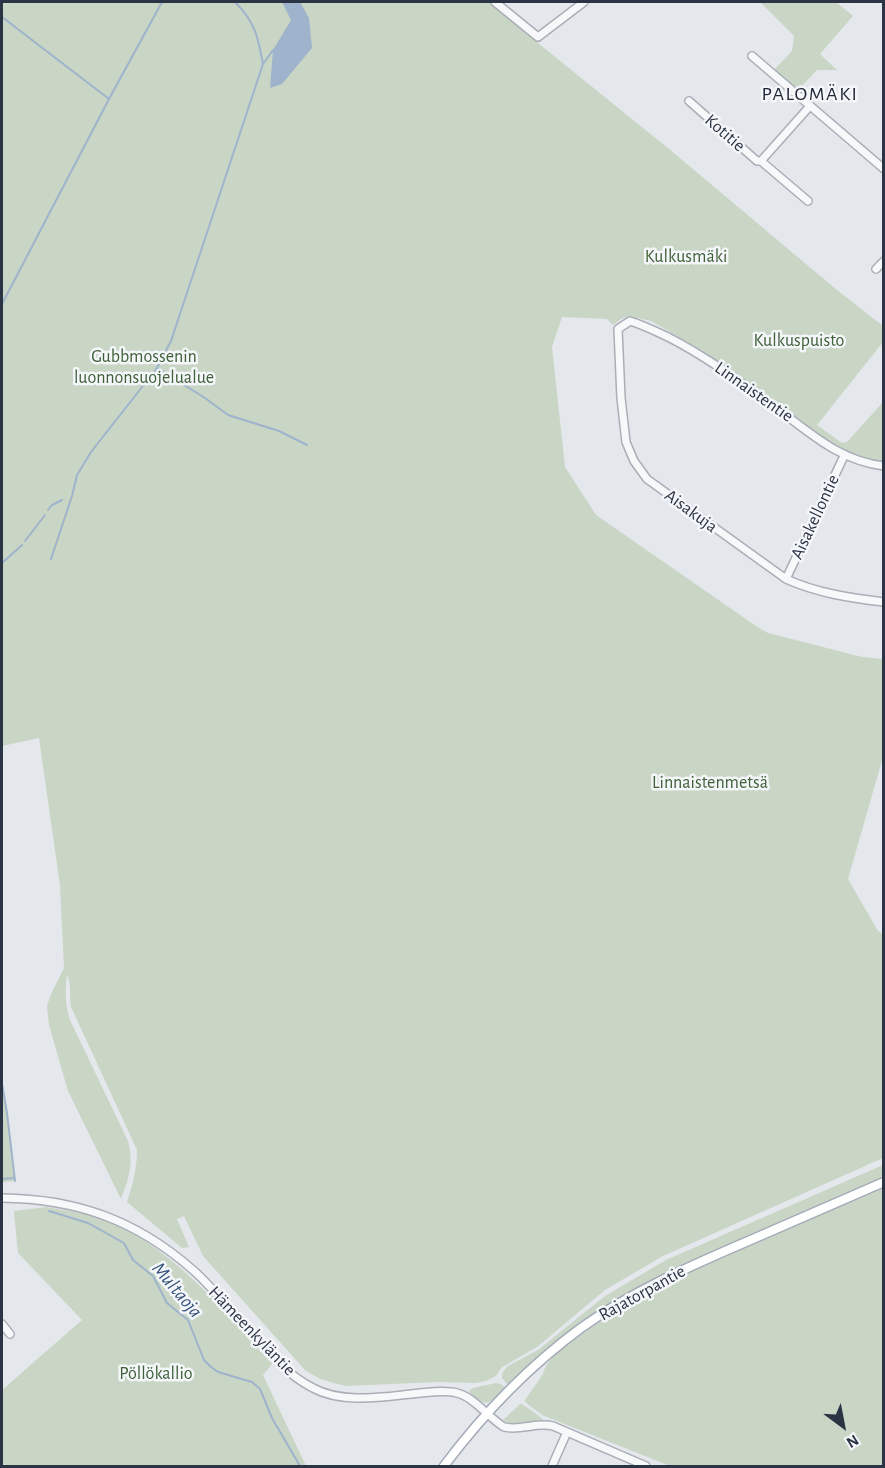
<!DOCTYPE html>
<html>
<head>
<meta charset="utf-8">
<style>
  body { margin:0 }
  #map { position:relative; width:885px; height:1468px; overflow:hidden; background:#e4e7ec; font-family:"Alegreya Sans",sans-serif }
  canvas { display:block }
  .frame { position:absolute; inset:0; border:3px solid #2b3445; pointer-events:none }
  .north { position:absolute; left:813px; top:1396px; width:60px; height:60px; -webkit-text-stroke:4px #f4f6f9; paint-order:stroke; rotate:148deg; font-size:16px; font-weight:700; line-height:24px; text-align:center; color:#2b3445 }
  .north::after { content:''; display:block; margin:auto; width:21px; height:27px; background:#2b3445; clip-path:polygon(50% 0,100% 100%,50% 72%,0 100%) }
</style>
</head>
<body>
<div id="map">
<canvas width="885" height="1468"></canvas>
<div class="frame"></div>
<div class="north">N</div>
</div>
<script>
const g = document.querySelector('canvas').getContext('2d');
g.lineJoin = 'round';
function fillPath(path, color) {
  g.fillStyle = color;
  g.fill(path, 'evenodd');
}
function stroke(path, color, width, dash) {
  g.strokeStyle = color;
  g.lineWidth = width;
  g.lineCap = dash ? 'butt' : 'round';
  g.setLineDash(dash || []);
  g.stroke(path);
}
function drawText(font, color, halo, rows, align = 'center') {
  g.font = font + ' "Alegreya Sans",sans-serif';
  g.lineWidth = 5;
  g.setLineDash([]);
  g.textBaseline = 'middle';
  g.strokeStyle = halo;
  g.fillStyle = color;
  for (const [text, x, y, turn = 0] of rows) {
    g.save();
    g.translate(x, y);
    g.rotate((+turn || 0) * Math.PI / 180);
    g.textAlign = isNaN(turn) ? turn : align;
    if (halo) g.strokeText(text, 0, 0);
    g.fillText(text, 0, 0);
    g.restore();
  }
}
fillPath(new Path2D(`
  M2,2H491L518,23L538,43L669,149L837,290L883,326V342L817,425L842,443L847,442L883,402V463L845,453L812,431L705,352L651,321L629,316L621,319L613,325L607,319L562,317L552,347L565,467L596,515L756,626L768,633L862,657L883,659V757L848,879L878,931L883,934V1158L663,1256L605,1290L537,1347L502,1367L496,1376L486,1381L476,1383L439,1382L345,1386L320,1379L305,1370L203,1256L184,1216L177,1219L189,1247L182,1248L127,1202C133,1184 137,1168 137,1150L71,1007C69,996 72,985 67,975C65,991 65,1005 70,1020L128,1141C134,1164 129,1178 121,1199L68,1091L49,1025L47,1006L51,994L64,968L60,885L39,738L2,746Z
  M760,2H836L853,16L820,54L837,70H817L797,91L773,71L792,51L794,36Z
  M2,1084L7,1113L15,1181L2,1182Z
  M883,1165V1177L688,1263L642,1286L558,1341L508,1385L502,1378V1373L508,1366L538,1350L605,1296L666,1260Z
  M883,1186V1466H670L542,1415L525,1402V1400L543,1374C546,1359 562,1350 573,1341C618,1307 669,1281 720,1257C774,1232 829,1210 883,1186Z
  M47,1207C67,1211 87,1213 105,1220C174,1248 223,1310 272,1364L263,1375L306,1466H2V1390L82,1320L18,1253L14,1211Z
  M496,1383L501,1384L506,1388C491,1403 488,1408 469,1395L470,1390L473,1388Z
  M520,1404H522L543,1419L542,1420L512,1425L503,1420Z`), '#c9d6c5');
fillPath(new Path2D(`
  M282,2H300L309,18L312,48L282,84L270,88L273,50L291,20Z`), '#9fb4cc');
stroke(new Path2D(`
  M235,2C255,22 258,37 263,64
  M2,17L109,99
  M2,304L109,99L162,2
  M157,368L205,398L228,415L279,431L307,445
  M48,510L52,505L62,500
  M25,541L45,515
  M51,559L72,496L77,475L91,452L157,368L171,341L263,64L273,50
  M2,563L22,545
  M2,1084L7,1113L15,1181
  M2,1179L14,1178
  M49,1211L88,1223L124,1243L133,1260L153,1276L167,1303L188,1320L204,1360L211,1367L218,1372L252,1382L260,1389L272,1418L300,1466`), '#9fb4cc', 2);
const minor = new Path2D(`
  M495,2L538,37L584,2
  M752,56L884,169
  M689,101L757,161H761L810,106
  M761,161L808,201
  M876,269L884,261
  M884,466C842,461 815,437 783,413C746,386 709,358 668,337C655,331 643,325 630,321L618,329L621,398L626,442L634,461L647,479L786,579C817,593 850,598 884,602
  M786,579L844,456
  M2,1198C77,1199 136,1220 193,1270C210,1285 224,1303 240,1320C262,1344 283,1373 313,1388C344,1405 387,1396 421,1393C432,1392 446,1390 457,1393C474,1397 489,1418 504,1427C520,1431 536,1422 553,1426L646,1466
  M2,1324L10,1334
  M552,1466L567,1432`);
const major = new Path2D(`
  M444,1466C483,1414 528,1367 581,1328C631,1292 690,1266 746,1242C792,1222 838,1202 884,1182`);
stroke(minor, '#a9aeb7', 10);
stroke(major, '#a3abb8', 11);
stroke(minor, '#f7f8fa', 7);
stroke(major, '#fff', 8);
drawText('18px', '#2b3445', '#f4f6f9', [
  ["Kotitie",725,133,41],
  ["Linnaistentie",754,392,35],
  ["Aisakuja",691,511,36],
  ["Aisakellontie",815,517,-65],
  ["Rajatorpantie",642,1293,-29],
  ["Hämeenkyläntie",252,1331,46]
]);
drawText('18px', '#3f6138', '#f4f6f9', [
  ["Kulkusmäki",686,257],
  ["Kulkuspuisto",799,341],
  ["Gubbmossenin",144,357],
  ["luonnonsuojelualue",144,378],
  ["Linnaistenmetsä",710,783],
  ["Pöllökallio",156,1374]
]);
g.letterSpacing = '1.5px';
drawText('20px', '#1d2536', '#f4f6f9', [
  ["PALOMÄKI",810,94]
]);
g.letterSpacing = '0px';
drawText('italic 20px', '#34527a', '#f4f6f9', [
  ["Multaoja",177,1290,50]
]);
</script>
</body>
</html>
